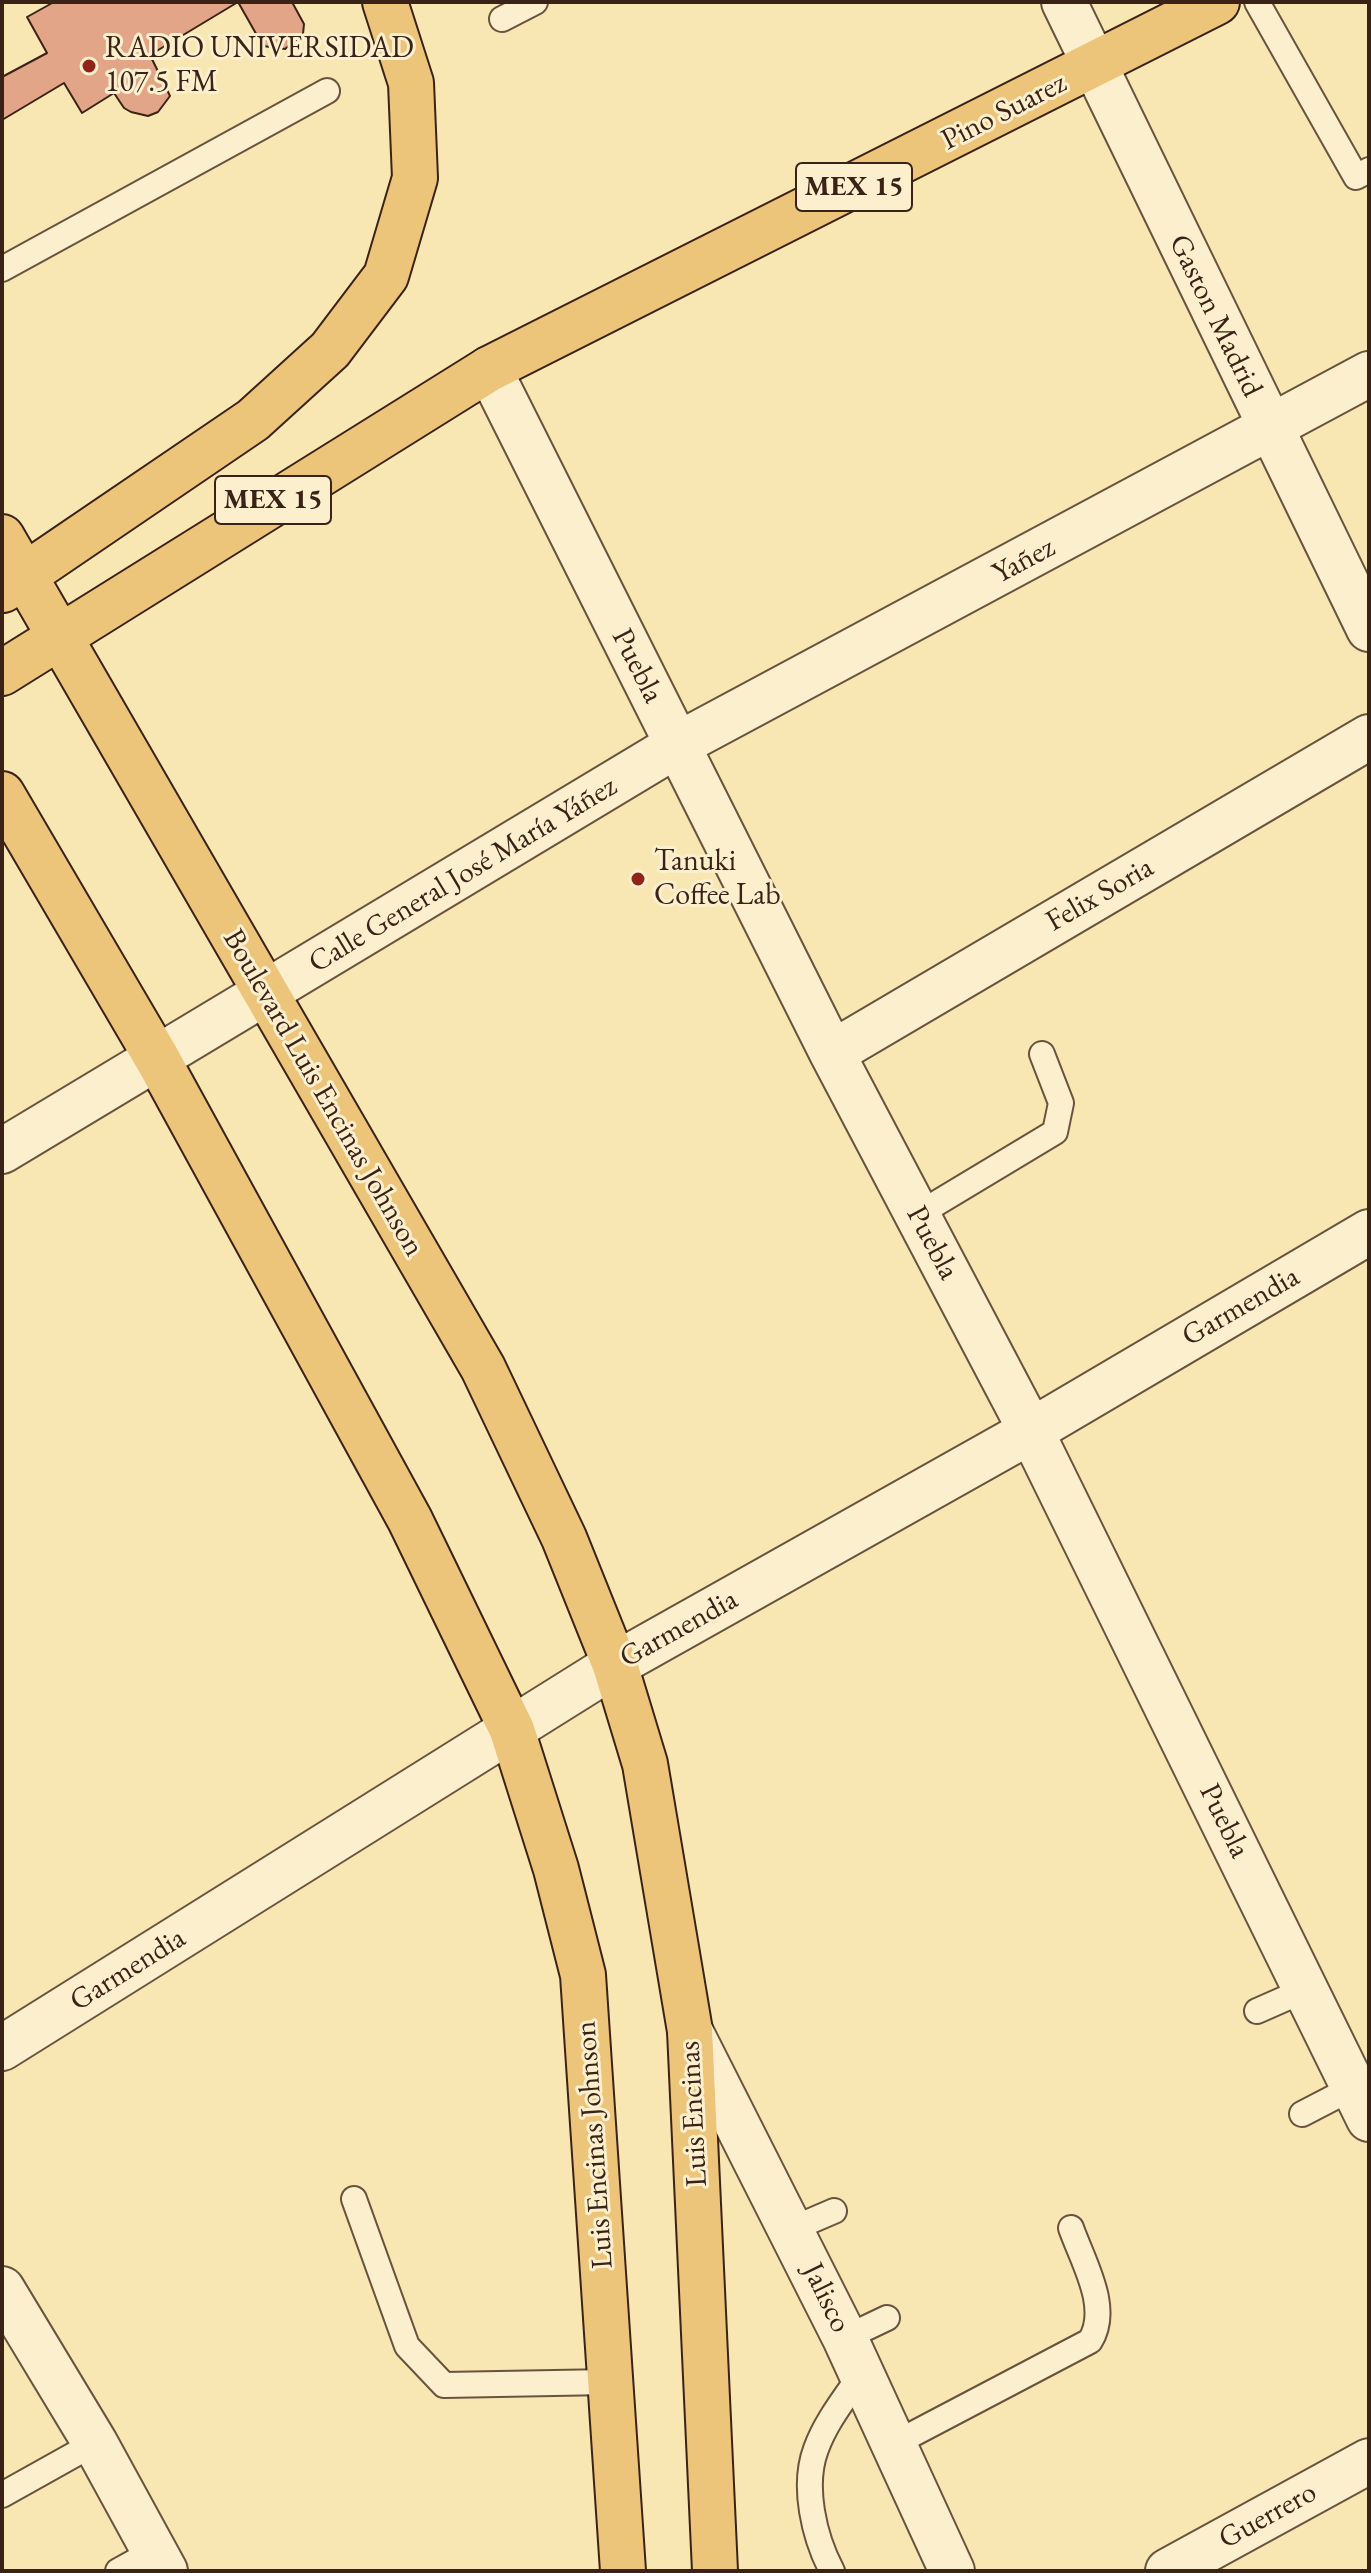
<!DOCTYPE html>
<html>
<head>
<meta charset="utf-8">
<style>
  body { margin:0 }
  #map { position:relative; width:1371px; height:2573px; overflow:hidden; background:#f9e7b3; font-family:"EB Garamond",serif }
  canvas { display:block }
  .frame { position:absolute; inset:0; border:4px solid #3b2217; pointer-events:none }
</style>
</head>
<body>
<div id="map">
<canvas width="1371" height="2573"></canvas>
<div class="frame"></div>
</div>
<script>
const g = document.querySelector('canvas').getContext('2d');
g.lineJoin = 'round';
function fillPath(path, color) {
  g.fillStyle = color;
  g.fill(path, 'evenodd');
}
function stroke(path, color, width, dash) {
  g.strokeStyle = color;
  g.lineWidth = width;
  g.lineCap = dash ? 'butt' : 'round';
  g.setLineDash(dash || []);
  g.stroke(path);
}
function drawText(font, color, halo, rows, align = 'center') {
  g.font = font + ' "EB Garamond",serif';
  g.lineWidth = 6;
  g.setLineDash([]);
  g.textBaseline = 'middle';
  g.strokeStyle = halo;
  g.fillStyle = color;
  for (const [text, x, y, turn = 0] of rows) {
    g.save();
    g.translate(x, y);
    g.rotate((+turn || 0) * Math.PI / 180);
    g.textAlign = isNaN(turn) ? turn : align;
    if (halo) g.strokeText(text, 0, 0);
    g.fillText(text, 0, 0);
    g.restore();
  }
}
const building = new Path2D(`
  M54,2H292L304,24L303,34L285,49L263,46L238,2L150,55L170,96L158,112L148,116L131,112L124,108L114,93L82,113L64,83L2,120V77L47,53L27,17Z`);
fillPath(building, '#e2a588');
stroke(building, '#3b2217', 2);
const service = new Path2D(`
  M1257,2L1356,177L1369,170
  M502,19L535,2
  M2,269L327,91
  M917,1215L1055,1132L1061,1103L1042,1054
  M1257,2011L1307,1989
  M1302,2114L1354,2087
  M354,2199L407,2346L444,2385L609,2382
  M792,2229L834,2211
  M845,2338L887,2318
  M894,2444L1090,2341C1111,2308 1083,2262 1071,2228
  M2,2495L95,2443
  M118,2571L154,2551
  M832,2571C814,2537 802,2486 816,2449C826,2421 846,2397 862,2373`);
const minor = new Path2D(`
  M1064,2L1369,629
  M489,369L832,1053L1031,1431L1369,2119
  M832,1053L1369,737
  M2,1151L677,745L1369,374
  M690,2031L845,2338L952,2571
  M2,2048L611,1667L1031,1431L1369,1232
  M2,2289L95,2443L165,2571
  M1168,2571L1369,2461`);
const primary = new Path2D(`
  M2,537L483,1368L564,1538L615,1665L645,1764L690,2031L715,2571
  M3,590L253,420L330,350L386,276L415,178L411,83L385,2
  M2,673L489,369L1217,2
  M2,794L158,1060L410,1520L512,1730L556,1869L583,1975L623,2571`);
stroke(service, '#6a533e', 28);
stroke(minor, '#6a533e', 48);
stroke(primary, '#3b2217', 48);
stroke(service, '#fbefce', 24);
stroke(minor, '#fbefce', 44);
stroke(primary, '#ecc47a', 44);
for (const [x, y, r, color] of [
  [89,66,8,"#8f2418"],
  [638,879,8,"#8f2418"]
]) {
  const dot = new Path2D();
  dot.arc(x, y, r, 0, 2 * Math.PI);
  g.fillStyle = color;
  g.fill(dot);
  stroke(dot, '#fbefce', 3);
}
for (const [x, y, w] of [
  [854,187,116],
  [273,500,116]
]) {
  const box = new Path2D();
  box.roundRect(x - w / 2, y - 24, w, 48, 6);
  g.fillStyle = '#fbefce';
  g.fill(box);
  stroke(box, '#3b2217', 2);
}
drawText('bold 28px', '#3b2217', null, [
  ["MEX 15",854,187],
  ["MEX 15",273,500]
]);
drawText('30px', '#3b2217', '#fbefce', [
  ["RADIO UNIVERSIDAD",105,49],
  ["107.5 FM",105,83],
  ["Tanuki",654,862],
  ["Coffee Lab",654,896]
], 'left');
drawText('30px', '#3b2217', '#fbefce', [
  ["Pino Suarez",1004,112,-27],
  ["Gaston Madrid",1215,316,64],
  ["Yañez",1024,561,-28],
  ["Puebla",637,666,63],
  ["Calle General José María Yáñez",463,875,-31],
  ["Felix Soria",1100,895,-30],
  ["Boulevard Luis Encinas Johnson",323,1093,60],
  ["Puebla",932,1243,62],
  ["Garmendia",1241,1307,-30],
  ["Garmendia",679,1629,-29],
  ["Puebla",1224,1821,64],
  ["Garmendia",128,1970,-32],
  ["Luis Encinas",694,2114,-93],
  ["Luis Encinas Johnson",595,2145,-94],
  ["Jalisco",826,2298,64],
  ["Guerrero",1268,2516,-29]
]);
</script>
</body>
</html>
